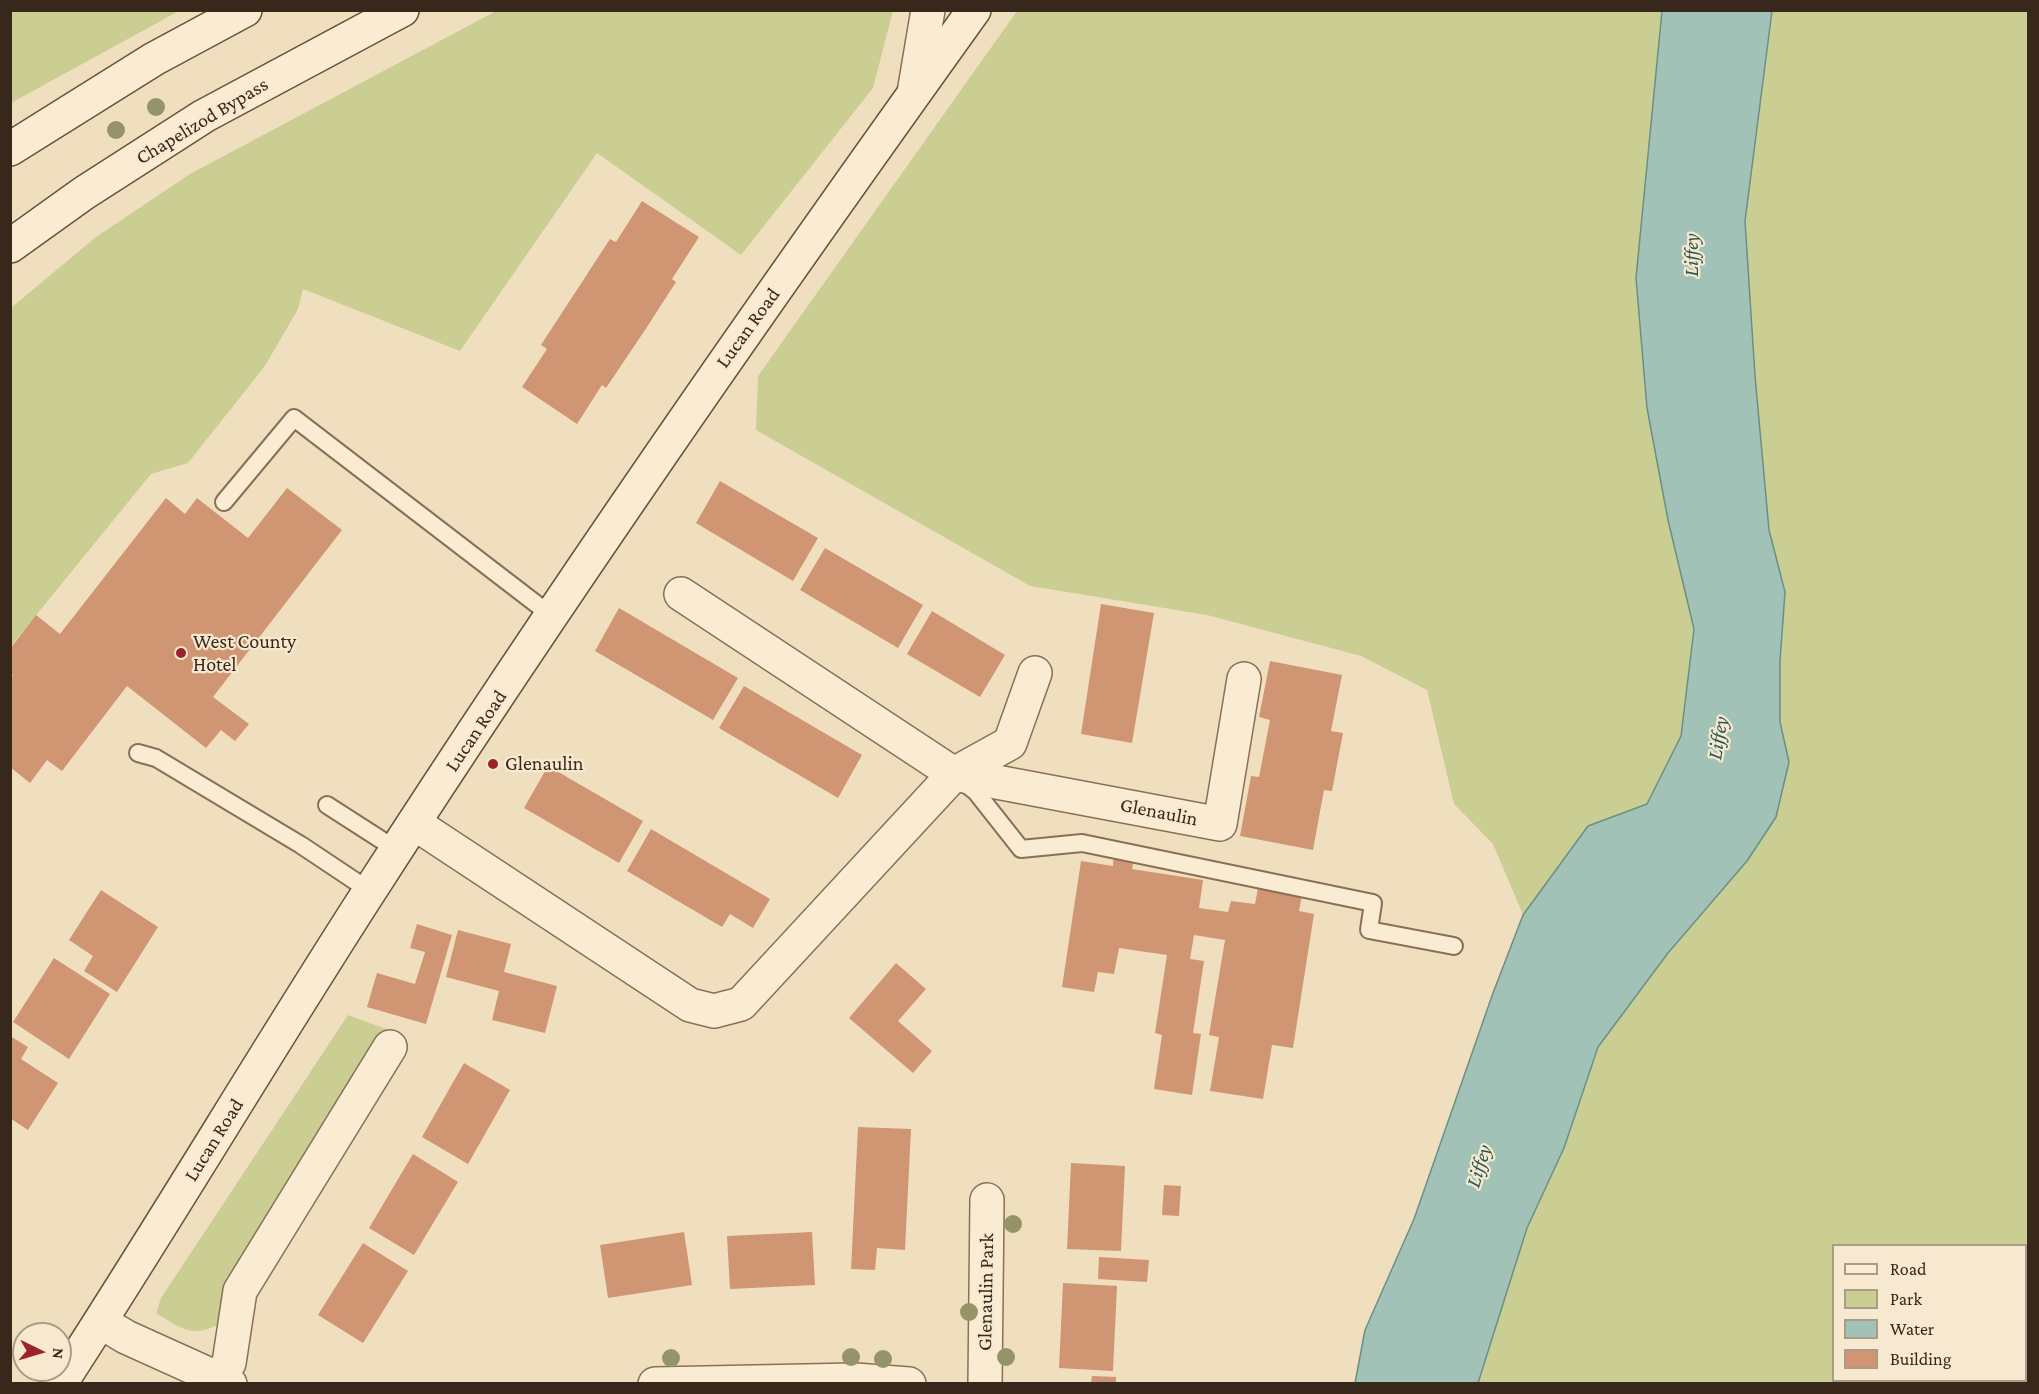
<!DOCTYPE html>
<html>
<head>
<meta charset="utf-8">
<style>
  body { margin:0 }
  #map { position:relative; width:2039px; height:1394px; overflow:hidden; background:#f0dfbf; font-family:"Crimson Pro",serif }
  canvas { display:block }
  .frame { position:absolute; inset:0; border:12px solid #38281c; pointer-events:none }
  .legend { position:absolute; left:1832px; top:1244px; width:195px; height:138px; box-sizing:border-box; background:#f7e9cf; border:2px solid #ab9c87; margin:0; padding:8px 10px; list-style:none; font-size:18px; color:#38281c }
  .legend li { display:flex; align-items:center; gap:12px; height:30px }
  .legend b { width:30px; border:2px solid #ab9c87 }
  .north { position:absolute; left:12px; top:1322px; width:60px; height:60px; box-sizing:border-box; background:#f7e9cf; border:2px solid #ab9c87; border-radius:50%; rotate:95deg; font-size:16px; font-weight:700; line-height:24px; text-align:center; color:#38281c }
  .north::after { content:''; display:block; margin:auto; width:21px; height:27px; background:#9b242b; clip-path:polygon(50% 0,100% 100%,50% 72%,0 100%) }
</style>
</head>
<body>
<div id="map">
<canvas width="2039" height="1394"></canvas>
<div class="frame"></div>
<ul class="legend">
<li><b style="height:8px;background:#faecd3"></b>Road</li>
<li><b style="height:16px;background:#cbce93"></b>Park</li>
<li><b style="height:16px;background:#a3c2b7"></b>Water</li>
<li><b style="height:16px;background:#d09573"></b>Building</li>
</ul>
<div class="north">N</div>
</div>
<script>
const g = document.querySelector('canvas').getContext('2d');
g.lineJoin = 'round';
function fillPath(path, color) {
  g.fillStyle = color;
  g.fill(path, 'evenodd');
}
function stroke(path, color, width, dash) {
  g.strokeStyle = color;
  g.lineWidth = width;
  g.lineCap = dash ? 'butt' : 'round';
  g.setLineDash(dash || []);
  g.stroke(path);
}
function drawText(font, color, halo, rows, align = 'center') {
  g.font = font + ' "Crimson Pro",serif';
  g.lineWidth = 4.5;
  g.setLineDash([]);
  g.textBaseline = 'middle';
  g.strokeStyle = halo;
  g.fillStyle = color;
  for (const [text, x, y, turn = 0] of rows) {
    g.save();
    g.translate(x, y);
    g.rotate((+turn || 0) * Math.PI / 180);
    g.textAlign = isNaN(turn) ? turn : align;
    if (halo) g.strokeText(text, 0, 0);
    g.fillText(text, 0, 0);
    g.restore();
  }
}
fillPath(new Path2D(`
  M11,10H179V11L11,103Z
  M498,10L893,11L873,88L741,255L597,153L460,351L303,289L298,309L265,366L188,463L151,474L11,646V308L96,237L190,174Z
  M1017,11H1662L1636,278L1668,520L1694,629L1681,736L1647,804L1588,826L1523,915L1493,844L1454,804L1427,690L1361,656L1207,615L1030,586L756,430L758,376Z
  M1772,11H2028V1383L1478,1384L1527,1228L1564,1148L1598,1047L1668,953L1747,861L1776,817L1789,762L1780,722V661L1785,592L1769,530L1755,376L1745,221ZM1834,1246H2026V1380H1834Z
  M348,1015L389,1030L224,1303L226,1321C192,1338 187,1332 156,1313L161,1298Z`), '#cbce93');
const water = new Path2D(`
  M1662,11H1772L1745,221L1755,376L1769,530L1785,592L1780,661V722L1789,762L1776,817L1747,861L1668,953L1598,1047L1564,1148L1527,1228L1478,1383H1355L1365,1330L1414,1219L1493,993L1523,915L1588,826L1647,804L1681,736L1694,629L1668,520L1647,408L1636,278Z`);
fillPath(water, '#a3c2b7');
stroke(water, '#699084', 1.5);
fillPath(new Path2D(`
  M642,201L699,237L672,279L676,282L647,327L606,388L602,385L577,424L522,387L547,349L541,345L610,239L616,242Z
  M720,481L818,538L793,581L696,523Z
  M287,488L342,530L213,697L249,724L235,741L221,730L206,748L127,686L62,771L47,760L30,783L10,767V678L13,675L10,672V649L36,615L60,634L166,498L185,514L197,498L248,538Z
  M825,548L923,605L898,648L800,590Z
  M1101,604L1154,613L1132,743L1081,734Z
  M619,608L738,678L713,720L595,651Z
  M932,611L1005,655L980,697L907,654Z
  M1270,661L1342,675L1331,731L1343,733L1332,791L1324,790L1313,850L1240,836L1251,776L1259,777L1270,720L1259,717Z
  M744,686L862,755L838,798L719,728Z
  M548,766L643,821L619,863L524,808Z
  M651,829L770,899L753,928L730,914L722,927L627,871Z
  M1114,852L1135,855L1132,869L1203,880L1199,908L1228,912L1231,901L1255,904L1258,888L1302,895L1299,911L1314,914L1293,1048L1272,1045L1263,1099L1210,1091L1219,1037L1209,1035L1225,940L1194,935L1190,959L1204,961L1193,1033L1201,1034L1192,1095L1154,1089L1162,1035L1155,1033L1167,955L1119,948L1114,974L1098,972L1094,992L1062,987L1081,861L1113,866Z
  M101,890L158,927L117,992L84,971L93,956L69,940Z
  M417,924L452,935L426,1024L367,1007L377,973L415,984L425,952L410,948Z
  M458,930L511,944L504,972L557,986L545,1033L492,1020L499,991L446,977Z
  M54,958L110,994L69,1059L13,1022Z
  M896,963L926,989L898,1021L932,1051L913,1073L849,1018Z
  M10,1036L28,1047L21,1059L58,1083L28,1130L10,1118Z
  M464,1063L510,1090L468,1164L422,1137Z
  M858,1127L911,1129L905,1250L877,1248L875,1270L851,1269Z
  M413,1154L458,1182L414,1255L369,1228Z
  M1071,1163L1125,1166L1121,1251L1067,1249Z
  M1164,1185L1181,1186L1179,1216L1162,1215Z
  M684,1232L692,1285L608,1298L600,1245Z
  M812,1232L815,1285L730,1289L727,1236Z
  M363,1243L408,1271L363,1343L318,1315Z
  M1099,1257L1149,1260L1147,1282L1098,1279Z
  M1063,1283L1117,1286L1113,1371L1059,1368Z
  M1092,1376L1116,1377V1383H1091Z`), '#d09573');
const lane = new Path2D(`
  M224,502L294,418L552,616
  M138,753L156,758L301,845L370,891
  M962,781L976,792L1021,849L1082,843L1373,903L1369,930L1454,946
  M327,805L397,850`);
const street = new Path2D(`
  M914,93L928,10
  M681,594L954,774L1220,824L1244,679
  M414,823L690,1005L714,1011L741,1004L954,774L1010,743L1035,673
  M101,1322L126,1337L230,1384
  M218,1379L229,1363L240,1291L390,1047
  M655,1384L855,1380L909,1384
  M985,1384L987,1200`);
const secondary = new Path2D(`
  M10,149L154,59L245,10
  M10,246L84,193L204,116L402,10
  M60,1384C166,1221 264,1055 369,892C562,592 766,300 974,10`);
stroke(lane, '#8a6f57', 20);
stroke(street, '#8a6f57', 36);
stroke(secondary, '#6b503a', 36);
stroke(lane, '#faecd3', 16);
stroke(street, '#faecd3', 33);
stroke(secondary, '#faecd3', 33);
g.fillStyle = '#959468';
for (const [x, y] of [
  [156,107],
  [116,130],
  [1013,1224],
  [969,1312],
  [851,1357],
  [1006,1357],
  [671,1358],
  [883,1359]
]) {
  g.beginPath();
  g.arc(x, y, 9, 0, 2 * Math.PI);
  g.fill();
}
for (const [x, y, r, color] of [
  [181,653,6,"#9b242b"],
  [493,764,6,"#9b242b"]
]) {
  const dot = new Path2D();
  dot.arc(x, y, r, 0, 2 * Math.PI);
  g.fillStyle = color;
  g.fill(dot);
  stroke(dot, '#f7e9cf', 2);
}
drawText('20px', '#38281c', '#f7e9cf', [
  ["Chapelizod Bypass",202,121,-31],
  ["Lucan Road",748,328,-54],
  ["Lucan Road",476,731,-56],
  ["Glenaulin",1159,812,11],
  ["Lucan Road",214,1140,-58],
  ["Glenaulin Park",986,1292,-89]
]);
drawText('20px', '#38281c', '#f7e9cf', [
  ["West County",193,642],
  ["Hotel",193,665],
  ["Glenaulin",505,764]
], 'left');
drawText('italic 21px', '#2a5953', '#f7e9cf', [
  ["Liffey",1692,255,-90],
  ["Liffey",1718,738,-81],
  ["Liffey",1479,1166,-73]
]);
</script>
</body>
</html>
